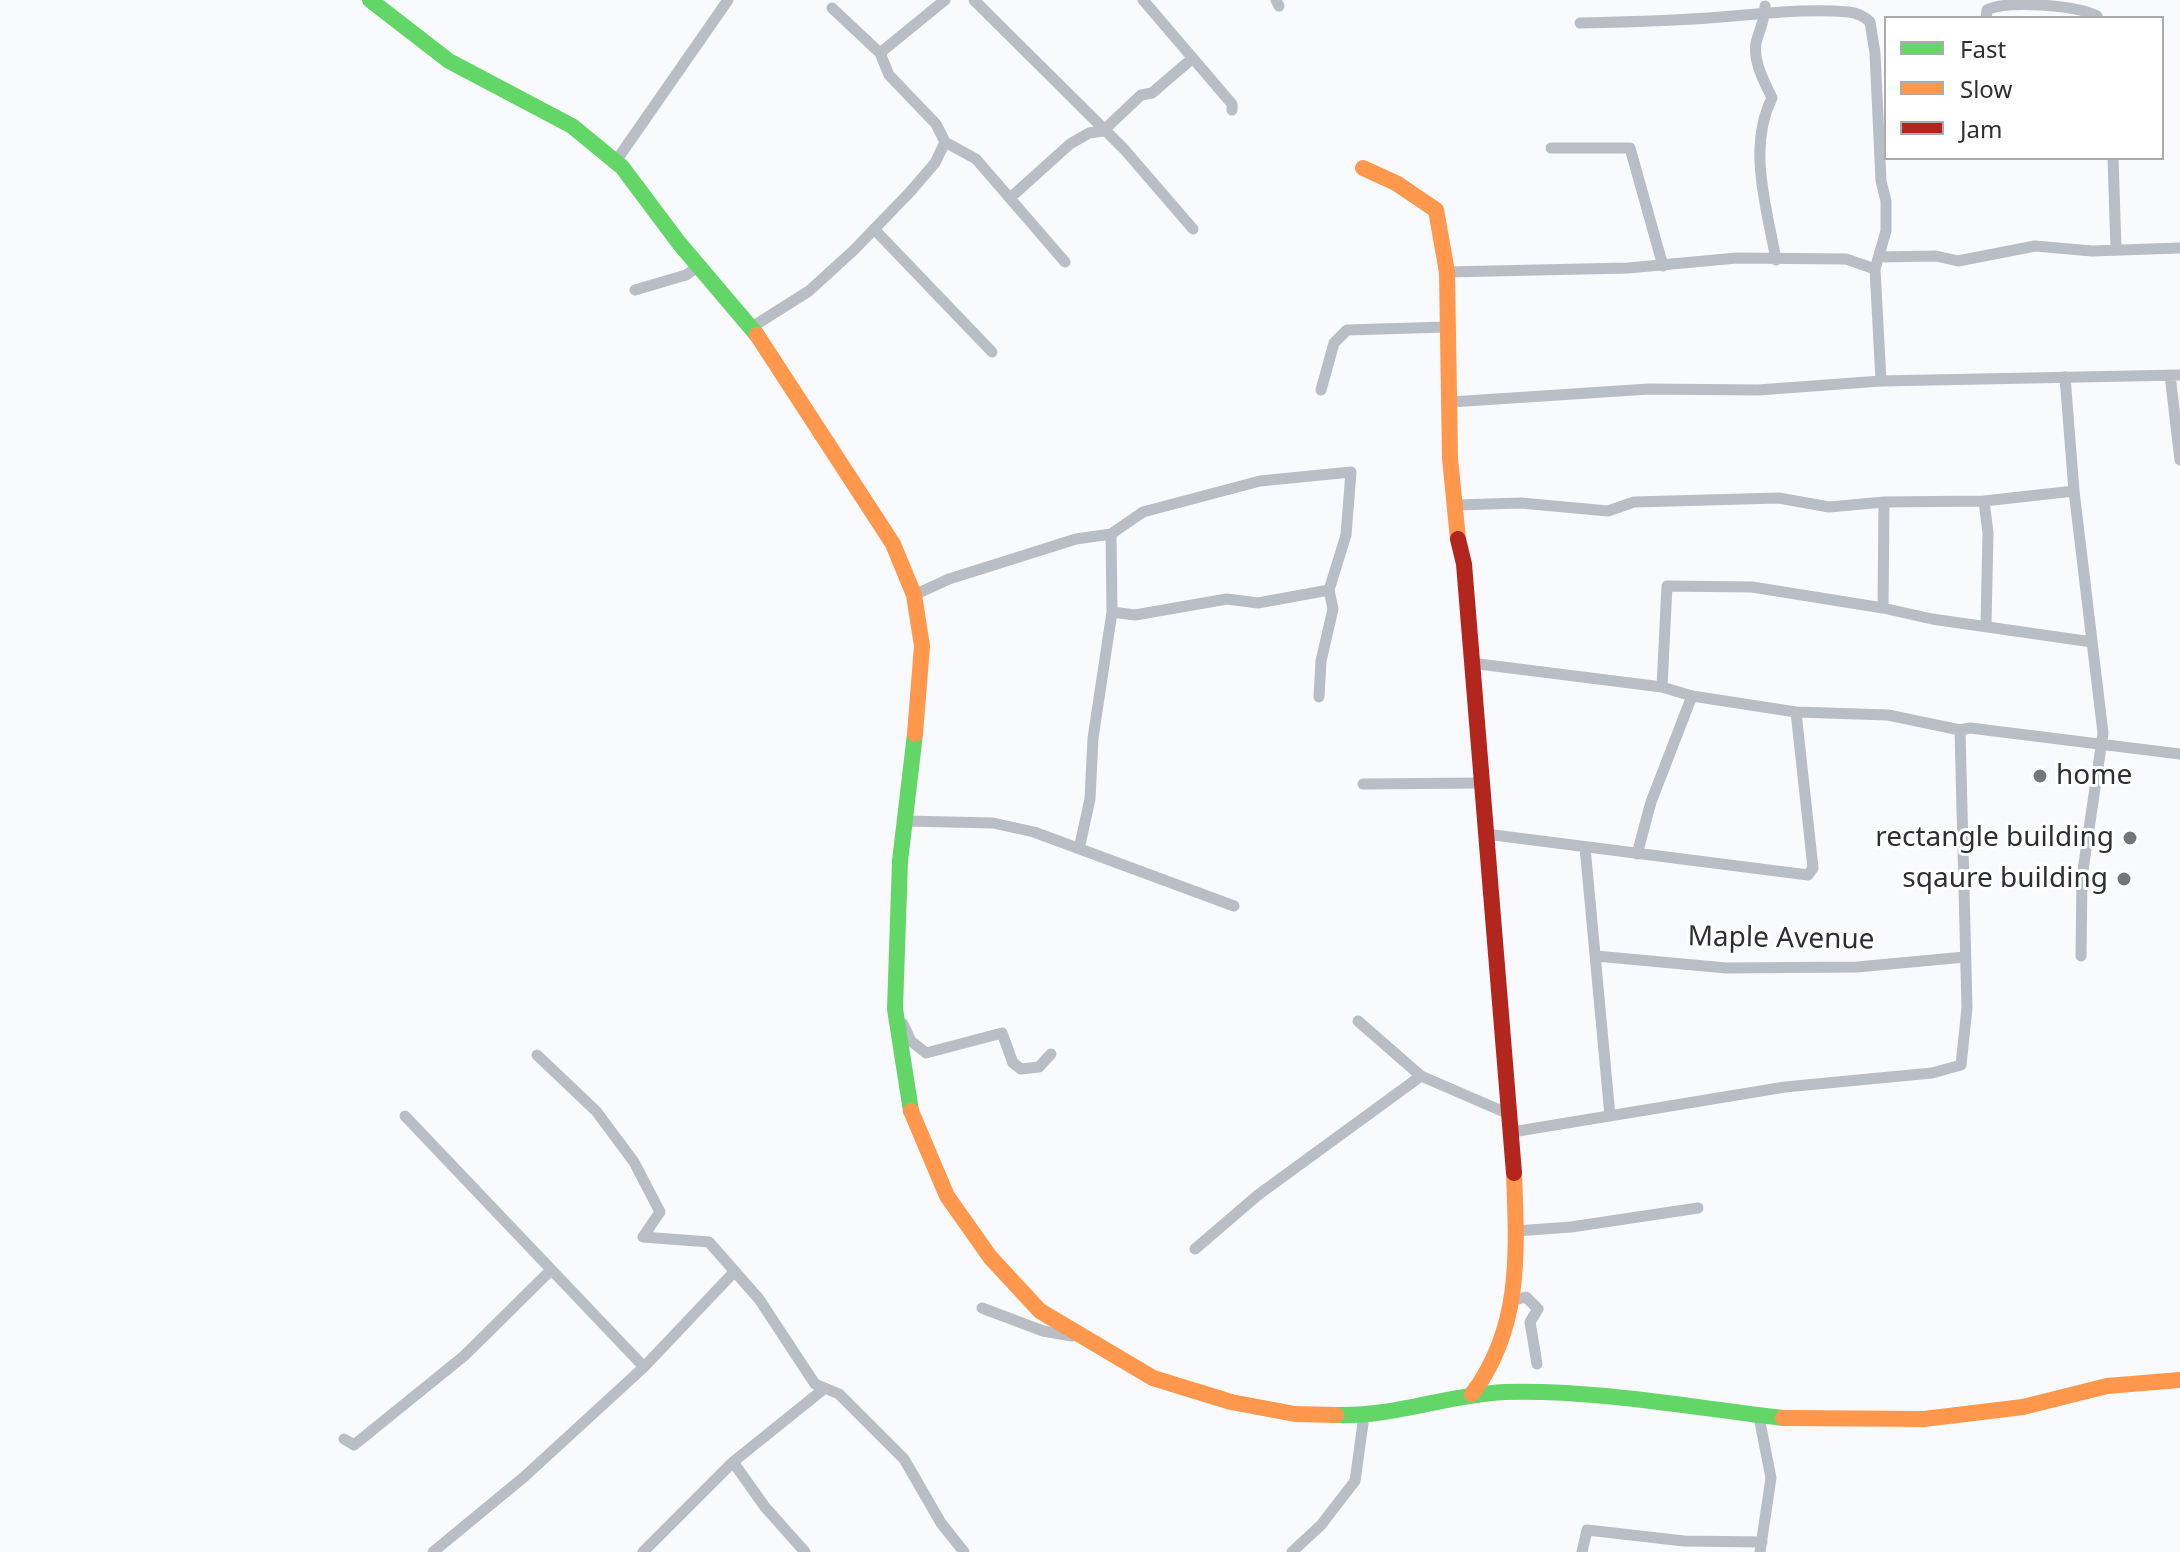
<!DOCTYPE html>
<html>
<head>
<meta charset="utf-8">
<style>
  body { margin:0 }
  #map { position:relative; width:2180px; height:1552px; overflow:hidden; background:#f9fafd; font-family:"Noto Sans",sans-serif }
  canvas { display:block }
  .legend { position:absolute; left:1884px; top:16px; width:280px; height:144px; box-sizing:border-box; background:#fff; border:2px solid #abacad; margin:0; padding:10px 14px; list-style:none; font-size:24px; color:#2e2f32 }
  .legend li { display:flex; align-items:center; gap:16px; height:40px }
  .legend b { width:40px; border:2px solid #abacad }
</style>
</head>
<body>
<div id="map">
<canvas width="2180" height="1552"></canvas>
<ul class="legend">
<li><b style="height:10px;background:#63d668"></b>Fast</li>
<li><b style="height:10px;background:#ff974d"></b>Slow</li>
<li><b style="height:10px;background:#b3261e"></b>Jam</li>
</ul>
</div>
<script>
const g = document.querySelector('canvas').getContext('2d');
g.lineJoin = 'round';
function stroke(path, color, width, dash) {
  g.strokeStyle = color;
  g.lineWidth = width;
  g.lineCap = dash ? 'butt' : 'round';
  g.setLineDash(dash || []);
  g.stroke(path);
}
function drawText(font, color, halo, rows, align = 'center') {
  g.font = font + ' "Noto Sans",sans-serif';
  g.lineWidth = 6;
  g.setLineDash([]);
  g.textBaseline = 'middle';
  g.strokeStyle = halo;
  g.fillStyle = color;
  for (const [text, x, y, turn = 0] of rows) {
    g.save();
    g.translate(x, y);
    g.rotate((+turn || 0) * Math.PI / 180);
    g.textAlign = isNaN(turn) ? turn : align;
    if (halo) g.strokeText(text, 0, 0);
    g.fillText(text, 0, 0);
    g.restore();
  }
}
stroke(new Path2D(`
  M974,0L1124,149L1193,229
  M1143,0L1232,104V110
  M1276,0L1279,6
  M1765,6C1765,21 1759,30 1756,43C1753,62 1764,81 1772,98C1747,148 1767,208 1776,260
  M832,8L880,53L889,75L936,124L945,142L976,159L1065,262
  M1986,18L1987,10C2007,0 2075,5 2097,16
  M1580,23C1627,22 1674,21 1721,17C1764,14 1806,8 1849,12C1858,13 1864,16 1870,22L1875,53L1881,181L1886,201V231L1875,269L1881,381
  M880,53L945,0
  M1551,148H1630L1663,266
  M2113,158L2116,249
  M616,161L728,0
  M1010,198L1070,144L1089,133L1103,131L1141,95L1152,93L1187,63
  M874,229L992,352
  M1879,257L1936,256L1958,261L2035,246L2092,251L2180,248
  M1447,272L1628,268L1737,258L1846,259L1875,269
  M635,290L686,275L699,266
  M752,327L809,291L854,250L910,192L935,163L945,142
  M2170,375L2180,460
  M2065,377L2074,491L2103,733L2082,877L2081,956
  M1321,390L1334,343L1347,330L1446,327
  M1451,402L1649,389L1758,390L1881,381L2180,375
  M1984,501L1988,533L1986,625
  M1456,505L1521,503L1608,511L1634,502L1779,498L1829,507L1884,502L1984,501L2074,491
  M914,595L949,579L1076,539L1111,534L1143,512L1260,481L1351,472L1346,535L1329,590L1333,609L1321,661L1319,697
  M1883,608L1884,502
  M1112,612L1135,615L1227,599L1258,603L1329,590
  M1471,663L1662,687L1692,696L1796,712L1888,715L1960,730L1970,728L2180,754
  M1662,687L1667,586L1752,587L1883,608L1932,619L2092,642
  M1363,784L1480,783
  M905,821L993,823L1034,832L1234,906
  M1486,834L1808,875L1813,868L1796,712
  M1585,847L1610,1116
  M1079,849L1090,799L1093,738L1112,612L1111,534
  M1637,854L1651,802L1692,696
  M1596,956L1726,968L1857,967L1965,957
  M1358,1021L1421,1076L1509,1114
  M903,1024L911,1041L926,1053L1002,1033L1013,1063L1021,1069L1039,1067L1051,1054
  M537,1055L596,1111L634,1162L660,1212L643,1237
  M405,1116L644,1367
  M1512,1132L1785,1087L1932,1073L1961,1065L1967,1008L1960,730
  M1516,1231L1571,1227L1698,1208
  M643,1237L709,1242L759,1299L815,1384L839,1394L904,1459L941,1523L964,1552
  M1195,1249L1258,1195L1421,1076
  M1514,1300L1526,1297L1538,1309L1530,1322L1537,1364
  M982,1308L1043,1331L1072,1336
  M1759,1417L1771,1478L1760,1552
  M344,1439L354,1445L464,1356L551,1270
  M733,1462L765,1507L805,1552
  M433,1552L524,1477L644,1367L735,1271
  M643,1552L733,1462L825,1388
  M1292,1552L1321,1525L1355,1481L1364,1416
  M1582,1552L1587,1530L1684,1541L1762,1542`), '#b8bdc6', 11);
stroke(new Path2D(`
  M370,0L449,61L572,126L622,167L679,243L757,335
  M911,1111L895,1009L900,861L915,734
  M1336,1415C1394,1417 1447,1395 1504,1392C1593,1389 1694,1408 1783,1418`), '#63d668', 16);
stroke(new Path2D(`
  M1363,168L1396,183L1436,210L1447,272L1450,458L1458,539
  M757,335L893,544L914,595L922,646L915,734
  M911,1111L947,1196L990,1257L1040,1311L1153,1378L1231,1402L1295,1414L1336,1415
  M1472,1394C1522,1328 1517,1252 1514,1173
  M1783,1418L1924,1419L2023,1407L2107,1386L2180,1380`), '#ff974d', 16);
stroke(new Path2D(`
  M1458,539L1464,564L1514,1173`), '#b3261e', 16);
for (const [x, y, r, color] of [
  [2040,776,8,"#757679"],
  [2130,838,8,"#757679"],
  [2124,879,8,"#757679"]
]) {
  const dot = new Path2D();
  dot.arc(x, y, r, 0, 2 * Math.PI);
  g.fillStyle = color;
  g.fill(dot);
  stroke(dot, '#fff', 3);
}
drawText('28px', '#2e2f32', '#fff', [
  ["home",2056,776,"left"],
  ["rectangle building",2114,838],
  ["sqaure building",2108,879]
], 'right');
drawText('28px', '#2e2f32', '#fff', [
  ["Maple Avenue",1781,939,1]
]);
</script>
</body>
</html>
